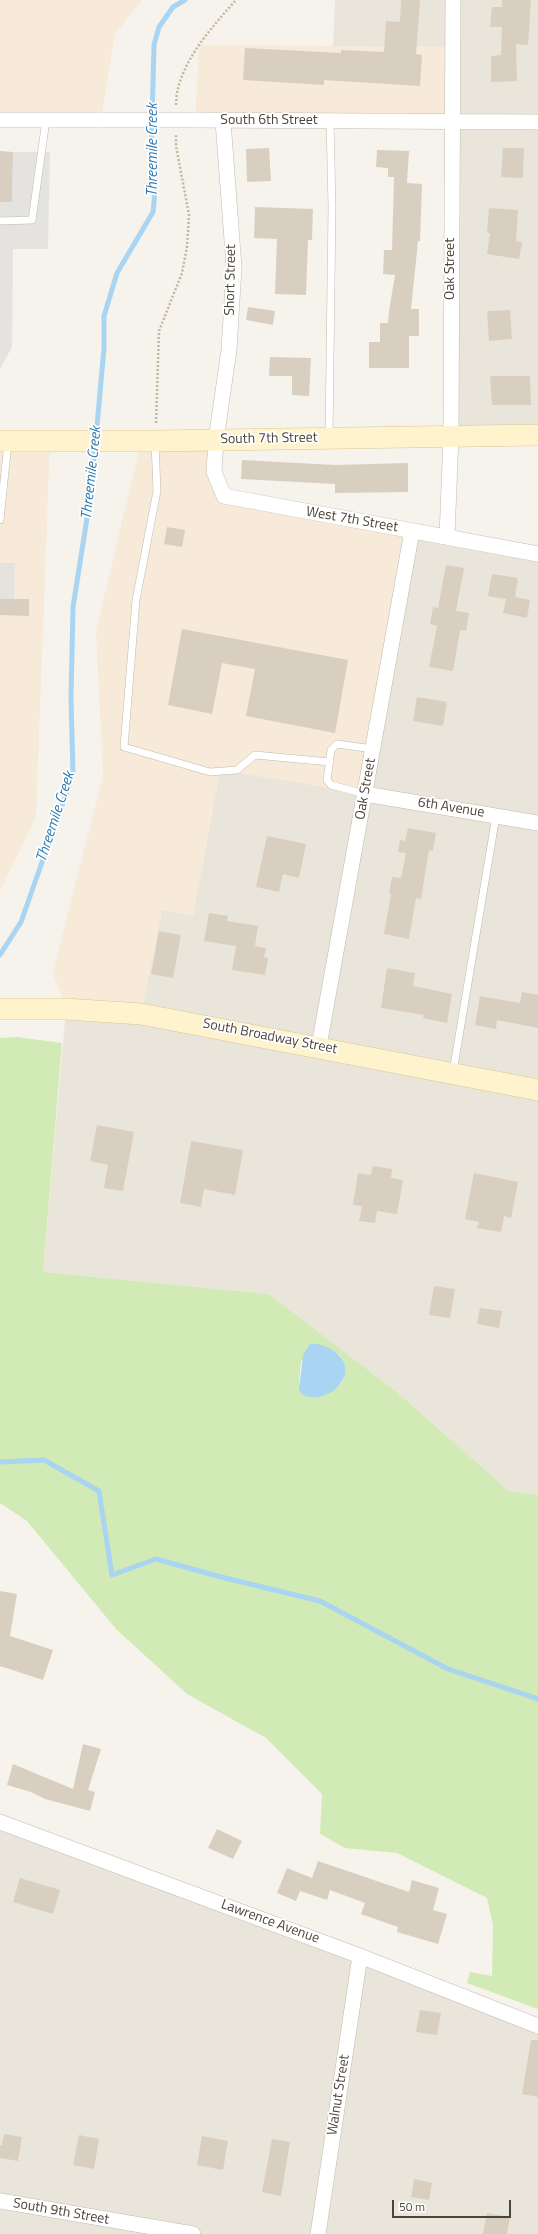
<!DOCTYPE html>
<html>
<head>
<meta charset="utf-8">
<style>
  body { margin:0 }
  #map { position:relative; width:538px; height:2234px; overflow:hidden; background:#f6f3ec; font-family:"Titillium Web",sans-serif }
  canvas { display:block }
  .scale { position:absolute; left:392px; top:2200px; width:119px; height:18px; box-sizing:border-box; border:2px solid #4b4439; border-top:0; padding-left:5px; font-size:12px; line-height:14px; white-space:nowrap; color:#4b4439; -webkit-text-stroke:3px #fff; paint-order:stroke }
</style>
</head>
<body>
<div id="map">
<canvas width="538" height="2234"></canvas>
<div class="scale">50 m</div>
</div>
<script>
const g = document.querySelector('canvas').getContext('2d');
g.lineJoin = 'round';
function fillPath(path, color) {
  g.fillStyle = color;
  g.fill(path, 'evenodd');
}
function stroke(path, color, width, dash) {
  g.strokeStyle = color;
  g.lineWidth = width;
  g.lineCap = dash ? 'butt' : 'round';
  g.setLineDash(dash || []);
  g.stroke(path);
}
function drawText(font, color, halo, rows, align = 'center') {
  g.font = font + ' "Titillium Web",sans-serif';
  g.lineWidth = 3.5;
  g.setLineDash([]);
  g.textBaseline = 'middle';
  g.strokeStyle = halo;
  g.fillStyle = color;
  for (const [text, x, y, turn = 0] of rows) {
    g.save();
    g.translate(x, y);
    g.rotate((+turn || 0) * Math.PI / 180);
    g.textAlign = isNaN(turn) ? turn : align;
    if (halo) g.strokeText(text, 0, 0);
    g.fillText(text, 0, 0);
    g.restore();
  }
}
fillPath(new Path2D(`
  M335,0H538V435L451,436L452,47H333Z
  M412,531L538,554V1495L509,1491L398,1393L269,1294L43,1272L66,1009L141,1013L162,910L193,915L220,770Z
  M0,1822L538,2026V2234H0Z`), '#eae5da');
fillPath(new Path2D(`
  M0,0H142L115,34L101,120L0,118Z
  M199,45L452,47L451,122L195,120Z
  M216,440L224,497L412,531L365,794L220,770L193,915L162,910L141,1014L66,1009L53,973L103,775L96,631L141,441Z
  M0,441H50L36,817L0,891Z`), '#f7ead8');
fillPath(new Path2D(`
  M17,1037L62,1043L43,1272L269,1294L398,1393L509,1491L538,1495V2009L467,1983L470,1972L492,1976L493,1925L487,1898L397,1853L345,1848L320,1834L322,1794L266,1738L187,1694L116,1629L27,1521L0,1503V1038ZM321,1345L340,1355L345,1368L343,1381L338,1387L317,1397L299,1384L301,1361Z`), '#d2eab5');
fillPath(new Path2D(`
  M13,152H50L48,249H13L12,347L0,369V202H12Z
  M0,563H15L14,599H0Z`), '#e5e3e0');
fillPath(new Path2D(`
  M310,1344C319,1343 327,1347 334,1351C364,1373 327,1408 301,1394L299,1389L303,1355Z`), '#a9d4f2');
stroke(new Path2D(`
  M96,437L104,348V316L117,273L153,212L156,182L151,159L154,45L159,27L173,7L185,0
  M0,955L21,922L73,774L71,698L73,607L91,493L95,445
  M0,1462L44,1460L99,1491L112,1575L156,1559L221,1577L320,1601L448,1669L538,1699`), '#a9d4f2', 5);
fillPath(new Path2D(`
  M401,0H420L416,54L422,55L420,86L324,80V85L243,80L245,48L341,53V50L384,52L386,21L400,22Z
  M502,0H531L528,45L516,44L517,81L491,82V56L501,55L502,27H490L492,7H502Z
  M269,148L271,181L247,182L246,149Z
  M503,148H524L523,178L501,177Z
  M377,150L409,151L407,183L422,184L420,241H418L411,309H419V336H409V368H369V342H380V323H388L389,311L395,275L383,274L384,250H392L394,177H388V168L376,167Z
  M0,151L13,152L12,202H0Z
  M255,207L313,209L312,240H308L306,295L275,294L277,239L254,238Z
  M489,208L518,210L516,241L522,242L519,259L487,254L490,233H487Z
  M248,307L275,311L273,325L246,320Z
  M510,310L512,339L489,341L487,311Z
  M270,357L311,358L309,396L292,395V376H269Z
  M490,376H530L531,405H492Z
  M242,460L335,465L408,463V492L335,493V484L241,479Z
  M167,527L185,530L182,547L164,544Z
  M446,565L464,568L456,611L469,613L466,631L460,630L453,671L429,667L437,626L430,624L433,607L438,608Z
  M492,574L518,578L515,597L530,600L527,618L503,613L506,599L488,596Z
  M0,599H29V616L0,615Z
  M182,629L348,660L335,733L246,716L255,669L222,663L212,714L168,705Z
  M417,697L447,702L443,726L413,721Z
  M408,828L436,833L433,851L429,850L421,899L416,898L409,939L384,934L391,894L389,893L392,877L401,878L406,853L398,852L400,840L405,841Z
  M267,836L306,844L299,878L283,874L279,892L256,887Z
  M209,913L228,916L227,921L258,926L255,946L266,948L264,957L268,958L265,975L232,970L236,946L204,941Z
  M159,931L181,935L173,978L151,974Z
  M387,968L415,973L413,986L452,994L447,1023L423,1018L424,1015L381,1008Z
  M522,992L538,995V1028L497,1020L496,1029L475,1025L480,996L520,1003Z
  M97,1125L134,1132L123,1191L104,1188L108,1165L90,1161Z
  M191,1141L243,1150L235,1195L204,1189L201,1207L180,1203Z
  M373,1166L392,1169L391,1178L403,1180L397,1214L377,1211L375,1223L359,1221L362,1206L353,1205L358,1173L371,1175Z
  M474,1173L518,1182L511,1218L504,1216L501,1232L477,1228L479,1222L465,1219Z
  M434,1286L455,1289L450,1318L429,1315Z
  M480,1308L502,1311L499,1328L477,1324Z
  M0,1591L17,1594L10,1636L53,1650L43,1680L0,1666Z
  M83,1744L101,1749L88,1790L95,1792L90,1811L45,1799L31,1792L7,1785L13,1764L73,1789Z
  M217,1829L242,1841L233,1859L208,1848Z
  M318,1861L409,1892L412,1880L439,1888L433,1910L447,1914L438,1944L397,1932L398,1927L361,1914L365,1903L330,1890L327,1900L300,1891L296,1901L277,1893L287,1868L312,1878Z
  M20,1878L60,1890L53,1914L13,1902Z
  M420,2010L441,2013L437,2035L416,2032Z
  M531,2040H538V2097L522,2094Z
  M4,2134L22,2137L18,2161L0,2158V2145H2Z
  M79,2135L99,2139L94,2169L73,2165Z
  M202,2136L228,2141L223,2170L197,2165Z
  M272,2139L290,2142L281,2196L262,2192Z
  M414,2179L432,2183L429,2200L411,2197Z
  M487,2213L510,2217L507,2234H483Z`), '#d8cfc1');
const lane = new Path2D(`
  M0,221L32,220L46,120
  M329,436L332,207L330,121
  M155,442L157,491L136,600L124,747L210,772L237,770L255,755L330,762
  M0,520L8,442
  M365,794L331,785L327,780L331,750L337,744L373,749
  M453,1072L496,816`);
const street = new Path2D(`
  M0,120H101
  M195,120L538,122
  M223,121L234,267L229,350L216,440L214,472L224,496L538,554
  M447,537L451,436L453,0
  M365,794L538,823
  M319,1046L412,531
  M0,1822L360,1956L538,2026
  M0,2201L193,2234
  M318,2234L360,1956`);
const secondary = new Path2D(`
  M0,441H155L538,435
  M0,1009H66L141,1014L538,1090`);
stroke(lane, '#c2bbae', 8);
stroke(street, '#c2bbae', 16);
stroke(secondary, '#d6c79b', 22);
stroke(new Path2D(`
  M176,105C176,66 212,27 236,0
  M156,423L159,331L182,273L187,247L189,215L176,146V134`), '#c4b79f', 2.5, [2, 2]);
stroke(lane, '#fff', 7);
stroke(street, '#fff', 15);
stroke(secondary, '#fff3cd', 21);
const streetBridge = new Path2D(`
  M101,120H195`);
stroke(streetBridge, '#c2bbae', 16, []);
stroke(streetBridge, '#fff', 15);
drawText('14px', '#4b4439', '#fff', [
  ["South 6th Street",269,121],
  ["Oak Street",451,269,-90],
  ["Short Street",231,280,-89],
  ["South 7th Street",269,439,-1],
  ["West 7th Street",352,520,10],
  ["Oak Street",366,789,-80],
  ["6th Avenue",451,808,9],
  ["South Broadway Street",270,1037,11],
  ["Lawrence Avenue",270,1922,20],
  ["Walnut Street",339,2095,-81],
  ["South 9th Street",61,2212,10]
]);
drawText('italic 15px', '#2e7ab2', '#fff', [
  ["Threemile Creek",153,150,-90],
  ["Threemile Creek",92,473,-84],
  ["Threemile Creek",56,817,-72]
]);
</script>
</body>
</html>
